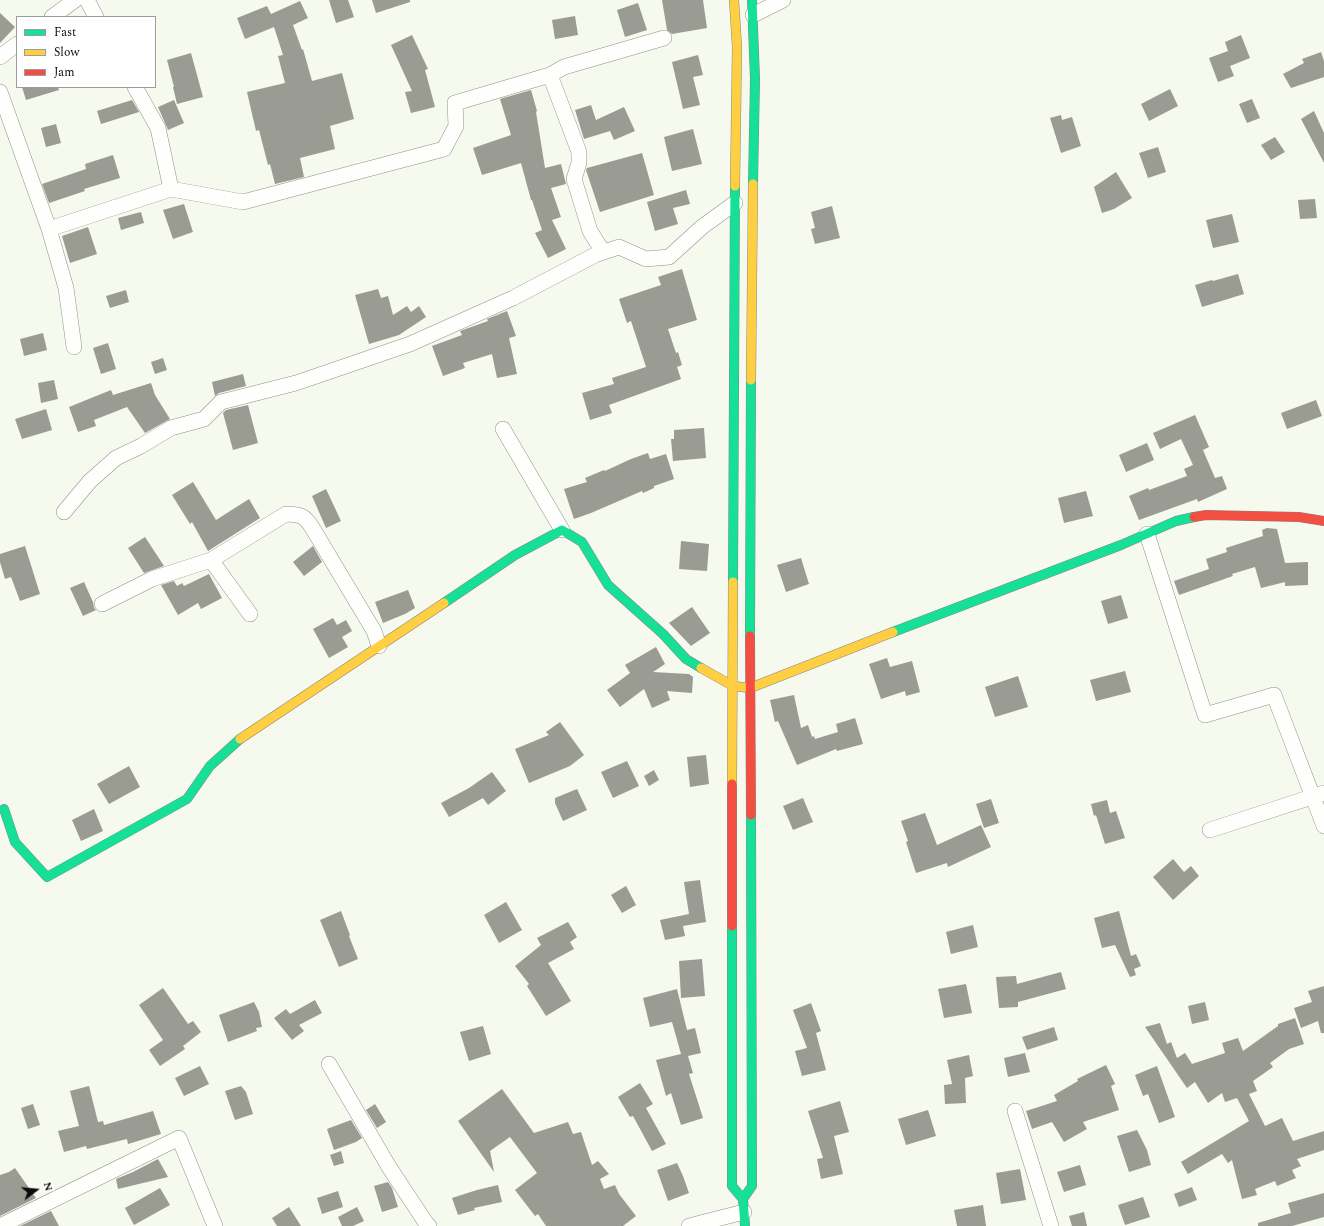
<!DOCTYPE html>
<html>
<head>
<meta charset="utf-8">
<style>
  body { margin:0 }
  #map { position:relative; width:1324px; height:1226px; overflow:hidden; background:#f6f9ed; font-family:Spectral,serif }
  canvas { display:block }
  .legend { position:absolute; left:16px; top:16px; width:140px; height:72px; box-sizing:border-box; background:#fff; border:1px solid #9d9d9d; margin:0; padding:5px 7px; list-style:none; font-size:12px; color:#0a0a0a }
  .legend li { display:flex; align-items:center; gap:8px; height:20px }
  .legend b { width:20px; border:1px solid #9d9d9d }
  .north { position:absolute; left:16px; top:1170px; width:40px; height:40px; -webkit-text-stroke:3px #fff; paint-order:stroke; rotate:74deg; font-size:11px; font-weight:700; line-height:16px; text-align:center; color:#0a0a0a }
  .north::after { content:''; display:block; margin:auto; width:14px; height:18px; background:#0a0a0a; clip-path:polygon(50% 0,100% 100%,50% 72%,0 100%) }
</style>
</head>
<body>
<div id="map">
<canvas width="1324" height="1226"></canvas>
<ul class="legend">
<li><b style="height:5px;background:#16e098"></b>Fast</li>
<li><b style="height:5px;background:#ffcf43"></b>Slow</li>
<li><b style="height:5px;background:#f24e42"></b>Jam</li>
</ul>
<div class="north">N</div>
</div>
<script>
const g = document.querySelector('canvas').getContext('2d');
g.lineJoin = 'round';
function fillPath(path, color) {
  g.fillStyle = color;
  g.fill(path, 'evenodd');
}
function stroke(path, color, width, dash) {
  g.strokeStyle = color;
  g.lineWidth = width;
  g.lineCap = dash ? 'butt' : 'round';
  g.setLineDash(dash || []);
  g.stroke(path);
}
fillPath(new Path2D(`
  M329,0H348L354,17L336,23Z
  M372,0H410V2L376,13Z
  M662,0H703L707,28L672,34L667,30Z
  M300,1L308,18L293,25L302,50L303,49L312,81L342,73L354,119L330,126L335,149L300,158L304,177L275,184L270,164L268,165L259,130L256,131L247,92L285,83L278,56L283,55L274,27L245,39L237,18L267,6L271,14Z
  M638,3L647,30L625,37L617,10Z
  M0,13L15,27L0,43Z
  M575,16L578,35L555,39L552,20Z
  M412,35L428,69L425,70L435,107L411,113L405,92L412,91L391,45Z
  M1241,35L1250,58L1230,66L1234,76L1218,82L1209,58L1228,51L1225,42Z
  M1321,52L1324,61V77L1291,88L1283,74L1304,63L1302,59Z
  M191,53L203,97L177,104L173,87H174L167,60Z
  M698,55L703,75L693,77L700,105L683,109L672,62Z
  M22,87H58L59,90L26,100Z
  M1170,89L1178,106L1149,121L1141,104Z
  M531,90L537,111L536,112L545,168L561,164L566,184L551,188L561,217L552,220L566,249L548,258L535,233L542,230L532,200H531L521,163L482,175L473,148L511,135L500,99Z
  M1252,99L1260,118L1247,123L1239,104Z
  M132,100L139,112L101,124L97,111Z
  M174,100L184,123L168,130L158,107Z
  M591,105L596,120L624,107L635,131L614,140L610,131L584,139L575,110Z
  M1314,111L1324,133V163L1301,119Z
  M1061,115L1062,120L1072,117L1081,146L1061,153L1050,118Z
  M56,124L61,143L46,147L41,128Z
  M693,129L702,164L672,171L664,137Z
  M1275,137L1285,152L1271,160L1261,145Z
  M1158,147L1166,172L1148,178L1139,153Z
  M642,153L654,195L600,212L586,170L587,168Z
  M113,155L120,178L84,189L85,191L49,203L42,184L86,169L85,164Z
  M1116,172L1132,198L1114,209L1102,213L1094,187Z
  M686,190L690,204L673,208L678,224L655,231L647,202Z
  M1315,199L1317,218L1300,219L1298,200Z
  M184,204L193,232L173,239L163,210Z
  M832,206L840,238L815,244L811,229L815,228L811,212Z
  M141,212L144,223L121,230L118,218Z
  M1232,214L1239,242L1213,248L1206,220Z
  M88,227L97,254L70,263L62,236Z
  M682,269L697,320L668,329L676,353L678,352L682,365L677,367L681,379L609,405L612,413L590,420L582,393L614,384L612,378L646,367L631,321L627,323L619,299L661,285L658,277Z
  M1238,274L1244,294L1202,307L1195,285L1212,280L1213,281Z
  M378,289L381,298L388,296L393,315L407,306L411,312L419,306L426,317L399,335L369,344L355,295Z
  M126,290L129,302L110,308L106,296Z
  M507,311L516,336L509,338L517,374L497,378L492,354L463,363L465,368L443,376L432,346L462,335L460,331L488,321L487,319Z
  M43,333L47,350L24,356L20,339Z
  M108,343L116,369L101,374L93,348Z
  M163,358L167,370L155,374L151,362Z
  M243,374L246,386L219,393L215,396L212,382Z
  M54,380L58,399L41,403L38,383Z
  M151,383L155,395L170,419L145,433L127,407L94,420L96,426L78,432L69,407L111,390L113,395Z
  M1316,400L1322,416L1287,429L1281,413Z
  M248,405L258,443L233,450L223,413L226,410Z
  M46,409L52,430L22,439L15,419Z
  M1195,415L1209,447L1203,450L1215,478L1222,476L1227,489L1198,502L1197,499L1139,520L1129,496L1148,488L1149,490L1187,476L1184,469L1193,465L1181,439L1160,449L1153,433Z
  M704,428L706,458L673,461L671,439H674V430Z
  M1147,443L1154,460L1126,472L1119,455Z
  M648,453L650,459L666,454L674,479L654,486V488L643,493L642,491L591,513L574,519L564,489L587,482L585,478L604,470L605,471L631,459Z
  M193,482L216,520L249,499L260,518L208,551L192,522L190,524L172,495Z
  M326,489L341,521L326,528L312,496Z
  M1086,491L1093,516L1064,523L1058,498Z
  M1267,528L1277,529L1285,563L1308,562V585L1285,586V582L1261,588L1255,567L1232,574L1233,576L1179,595L1174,581L1209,569L1206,559L1227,552L1226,548L1263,536L1262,530Z
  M145,537L164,566L144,573L128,548Z
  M681,541L709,544L707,571L679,569Z
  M25,546L40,594L20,601L11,577L5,579L0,562V554Z
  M313,546L322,562L304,576L293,562Z
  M801,558L809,584L786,592L777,565Z
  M209,574L222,598L201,609L198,603L178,615L161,585L174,581L177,586L182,583L184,586Z
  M84,582L93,602L94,608L96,610L83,616L70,588Z
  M408,590L415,608L405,614L383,623L375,602Z
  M1121,595L1128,618L1108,624L1101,601Z
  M692,607L710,633L691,646L669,623Z
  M333,618L337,625L346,620L352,631L342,637L348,647L329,658L313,629Z
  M656,647L665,664L653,672L689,674L693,677L692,693L667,691L670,700L652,708L644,689L620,707L607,690L630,673L625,665Z
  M887,658L890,667L912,661L920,692L906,696L905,691L881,699L869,664Z
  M1125,671L1131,692L1096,701L1090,680Z
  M1018,676L1028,707L995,717L985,687Z
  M794,695L801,728L808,725L812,737L814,736L815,739L838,732L836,724L855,718L863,744L837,751L836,749L797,765L778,721L775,722L770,700Z
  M560,722L584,755L570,766L529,783L515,749L549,735L546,732Z
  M706,755L709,784L690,787L687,757Z
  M627,761L639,786L613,798L601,772Z
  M129,766L140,787L109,804L97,784Z
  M654,770L659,780L649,786L644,776Z
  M492,772L506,791L488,805L483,798L449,817L441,803L469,788Z
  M577,789L587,810L563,821L555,803V798Z
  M803,798L813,822L793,830L783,806Z
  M991,799L999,823L984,828L976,804Z
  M1107,800L1110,813L1116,811L1125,838L1105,844L1096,815L1094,816L1091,804Z
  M94,809L103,831L81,841L72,820Z
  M925,813L937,845L981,825L991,847L948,867L947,863L916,873L906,842L908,841L901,821Z
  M1173,859L1184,872L1191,866L1199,876L1173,900L1153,877Z
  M700,880L706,922L683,926L685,936L665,940L660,920L689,914L684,882Z
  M626,886L636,905L622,913L611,895Z
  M506,902L522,930L499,943L484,915Z
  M341,911L350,935L349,936L358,959L339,967L320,920Z
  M1119,911L1131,956L1136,954L1141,966L1134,969L1136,975L1130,977L1115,945L1102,948L1094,918Z
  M568,922L577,937L570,942L574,949L548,963L571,1001L546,1016L527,986L529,984L515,966L541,945L537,938Z
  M973,925L978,947L951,954L946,932Z
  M702,959L705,996L681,998L679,961Z
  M1061,972L1066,989L1018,1002V1007L999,1008L996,977L1016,976L1017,984Z
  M966,984L972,1013L944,1018L938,989Z
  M1324,986V1033H1321L1318,1021L1301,1028L1294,1008L1312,1002L1308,991Z
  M163,988L188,1024L193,1021L201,1032L183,1046L185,1049L160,1066L149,1050L163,1040L139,1005Z
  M677,989L687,1030L695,1028L701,1053L688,1056L693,1073L689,1074L703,1118L681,1125L671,1093L666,1096L656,1060L681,1054L672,1022L650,1027L643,998Z
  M315,1000L322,1013L299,1025L304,1031L292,1040L274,1018L286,1009L290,1014Z
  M254,1002L259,1012L262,1027L256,1028L257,1031L228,1042L219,1015Z
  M1205,1002L1209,1020L1192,1024L1188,1006Z
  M811,1003L821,1031L816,1033L826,1070L802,1076L795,1051L807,1048L793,1010Z
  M1295,1018L1304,1044L1289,1049L1270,1063L1273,1067L1253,1081L1257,1091L1249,1094L1265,1126L1282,1118L1293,1141L1324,1131V1150L1297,1159L1301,1166L1292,1170L1296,1178L1277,1186L1275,1181L1255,1189L1257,1195L1242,1199L1232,1160L1228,1163L1222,1154L1188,1174L1181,1162L1249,1121L1237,1098L1225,1102L1222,1093L1208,1103L1195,1082L1187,1088L1145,1027L1160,1023L1167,1044L1171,1042L1177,1058L1185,1053L1192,1064L1225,1053L1222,1043L1238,1038L1243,1051L1278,1026V1024Z
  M483,1026L491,1054L469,1061L460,1032Z
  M1054,1027L1058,1040L1027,1050L1022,1037Z
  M1025,1053L1030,1072L1008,1077L1004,1058Z
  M969,1055L973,1076L965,1078L966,1103L945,1104L944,1085L952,1084L947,1060Z
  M1106,1065L1115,1084L1111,1086L1119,1110L1083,1122L1087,1129L1064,1142L1052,1122L1032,1129L1026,1111L1057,1101L1054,1095L1078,1081L1077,1079Z
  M200,1066L209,1084L184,1096L175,1078Z
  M1157,1066L1175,1117L1159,1123L1148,1094L1143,1096L1135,1075Z
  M640,1083L653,1104L646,1108L666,1144L652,1151L633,1116L630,1117L618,1097Z
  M89,1086L98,1122L103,1121L104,1125L153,1111L161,1134L128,1144L127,1139L87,1149L86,1146L64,1152L58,1131L79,1126L70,1091Z
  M241,1086L246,1092L253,1114L235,1120L225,1091Z
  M502,1089L534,1133L568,1122L573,1134L581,1132L592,1165L598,1161L609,1174L600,1179L604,1189L615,1185L619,1194L636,1216L623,1226H546L538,1214L535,1216L515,1190L537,1173L510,1137L490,1151L494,1172L458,1121Z
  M840,1101L849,1132L834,1136L843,1174L821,1179L817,1159L823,1158L808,1111Z
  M33,1104L40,1125L28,1129L21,1108Z
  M375,1104L386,1122L377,1128L366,1110Z
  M928,1110L936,1136L906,1145L898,1119Z
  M351,1120L362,1138L356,1142L334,1150L327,1129Z
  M1137,1130L1147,1150L1151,1165L1129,1172L1117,1136Z
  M341,1151L344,1163L334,1166L330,1155Z
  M158,1159L168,1177L118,1189L116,1179L133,1172Z
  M677,1163L683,1176L689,1193L668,1201L657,1170Z
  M1080,1165L1086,1185L1064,1192L1057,1172Z
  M15,1168L36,1198L0,1216V1175L9,1172Z
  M1020,1169L1026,1200L1001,1204L996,1173Z
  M388,1182L392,1188L398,1207L382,1212L374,1186Z
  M498,1185L502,1202L474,1208L475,1210L458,1215L452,1198L477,1190Z
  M1192,1187L1197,1200L1179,1207L1174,1194Z
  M160,1188L170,1205L134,1225L125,1208Z
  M338,1191L343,1207L322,1214L317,1198Z
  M1324,1193V1217L1292,1226H1258V1223L1291,1213L1288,1203Z
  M1143,1197L1150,1217L1125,1225L1118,1205Z
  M983,1205L986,1226H957L954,1210Z
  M289,1207L301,1226H277L272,1218Z
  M357,1207L364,1221L353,1226H342L338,1217Z
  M51,1211L59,1226H20Z
  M1084,1212L1087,1226H1072L1069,1216Z`), '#9a9b93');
const street = new Path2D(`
  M87,0L96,17
  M753,15L783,0
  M52,17L75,0
  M0,57L17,44
  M550,75L579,152V163L574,179L590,231L603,252
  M135,87L158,128L171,189
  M0,92L49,229L66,288L74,347
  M49,229L171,189L243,202L444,149L456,126L455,103L550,75L564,67L664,38
  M503,429L562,530
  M64,512L90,481L116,458L141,446L171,428L204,419L221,402L296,383L410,344L513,298L595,255L619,247L646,259L669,257L702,227L735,203
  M1147,534L1205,715L1274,695L1324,826
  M102,604L152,579L211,560
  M250,614L211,560L286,514C301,514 305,516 313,529L374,631L379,646
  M1210,830L1324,793
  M329,1064L389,1167L426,1223L429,1226
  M1015,1111L1051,1226
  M0,1226L179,1138L215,1226
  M689,1226L744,1212`);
const fast = new Path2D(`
  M752,0L755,79L753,184
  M733,582L735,186
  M444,603L515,555L562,530L582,542L608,585L663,634L686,659L701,668
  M893,632L1121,545L1176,521L1194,517
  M750,636L751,380
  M4,809L15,842L47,877L187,799L210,766L240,739
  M732,926V1186L743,1199L745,1226
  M743,1199L752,1186L751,815`);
const slow = new Path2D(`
  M734,0L737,47L735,186
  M751,380L753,184
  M701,668L733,686L750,688L893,632
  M240,739L444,603
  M732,784L733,582`);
const jam = new Path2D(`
  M1194,517L1206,515L1299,517L1324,521
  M750,636L751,815
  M732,926V784`);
stroke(street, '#90928c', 16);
stroke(fast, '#878883', 10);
stroke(slow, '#878883', 10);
stroke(jam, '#878883', 10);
stroke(street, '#fefefc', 15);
stroke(fast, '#16e098', 9);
stroke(slow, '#ffcf43', 9);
stroke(jam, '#f24e42', 9);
</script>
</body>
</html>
